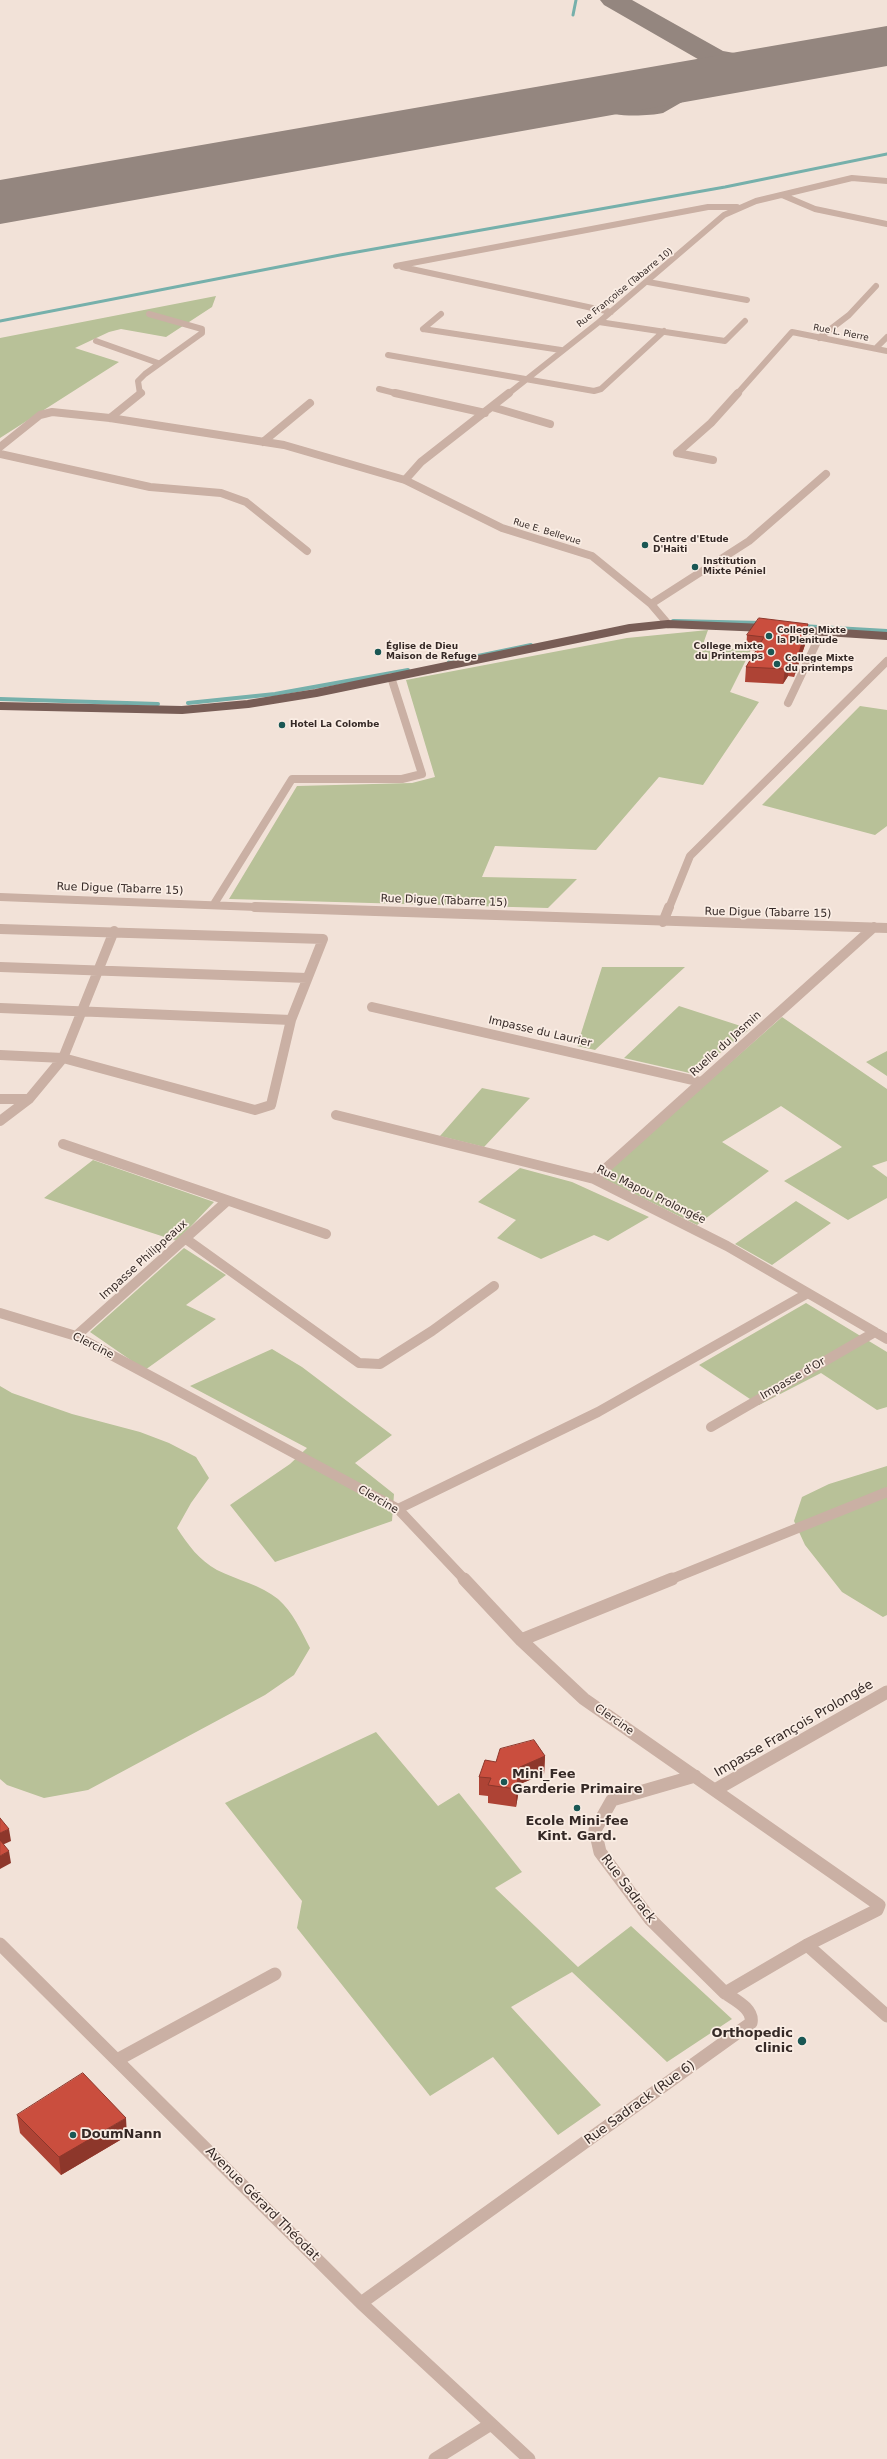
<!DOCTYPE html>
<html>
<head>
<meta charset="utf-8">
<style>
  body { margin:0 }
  canvas { display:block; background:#f2e2d8 }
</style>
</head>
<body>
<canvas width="887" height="2459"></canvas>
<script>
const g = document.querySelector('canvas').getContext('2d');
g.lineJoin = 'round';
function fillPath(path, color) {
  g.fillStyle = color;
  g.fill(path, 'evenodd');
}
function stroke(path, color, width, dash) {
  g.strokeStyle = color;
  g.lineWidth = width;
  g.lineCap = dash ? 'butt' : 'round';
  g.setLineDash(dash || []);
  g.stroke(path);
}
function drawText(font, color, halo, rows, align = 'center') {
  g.font = font + ' "DejaVu Sans",sans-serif';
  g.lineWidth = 3.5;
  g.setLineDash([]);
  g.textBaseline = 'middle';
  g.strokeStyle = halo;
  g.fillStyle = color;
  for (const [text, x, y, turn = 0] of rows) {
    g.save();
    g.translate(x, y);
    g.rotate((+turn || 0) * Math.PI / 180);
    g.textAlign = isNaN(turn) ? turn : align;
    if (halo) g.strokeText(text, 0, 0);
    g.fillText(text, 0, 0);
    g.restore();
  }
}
fillPath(new Path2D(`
  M216,296L212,307L166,337L121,329L109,332L75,348L119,362L0,438V338Z
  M708,630L702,647L751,650L730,692L759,702L703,785L659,777L596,850L495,846L482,877L577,879L548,908L229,899L297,786L412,783L435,777L406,680L627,638Z
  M860,706L887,710V826L875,835L762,805Z
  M602,967H685L595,1050L577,1046Z
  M679,1006L750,1029L694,1074L624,1058Z
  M782,1017L887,1089V1161L872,1166L887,1177V1198L848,1220L784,1181L842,1147L781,1106L722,1142L769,1171L697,1225L600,1177Z
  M887,1051V1076L866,1062Z
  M482,1088L530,1098L484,1147L440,1136Z
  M93,1160L214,1202L177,1241L44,1198Z
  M520,1168L572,1182L649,1217L608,1241L594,1235L541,1259L497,1238L516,1220L478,1202Z
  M796,1201L831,1223L772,1265L735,1244Z
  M184,1248L226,1275L186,1305L216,1319L145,1370L90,1332Z
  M806,1303L887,1352V1407L877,1410L821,1373L759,1405L699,1365Z
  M272,1349L302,1367L392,1435L355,1463L394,1494L392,1521L275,1562L230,1505L290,1464L307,1448L190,1386Z
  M0,1386L12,1393L72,1414L140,1432L169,1443L196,1457L209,1478L191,1503L177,1528C188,1545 199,1560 217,1570C237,1580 261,1585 278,1599C293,1612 301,1631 310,1648L294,1675L265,1695L88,1790L44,1798L7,1785L0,1779Z
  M887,1466V1615L883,1617L842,1592L805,1545L794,1521L802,1497L829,1484Z
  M376,1732L438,1806L459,1793L522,1872L495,1888L578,1967L631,1926L732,2019L667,2062L572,1972L511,2007L601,2105L558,2135L493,2057L430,2096L297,1928L302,1901L225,1803Z`), '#b8c198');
stroke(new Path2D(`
  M573,15L576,0
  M0,321L340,255L725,187L887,154`), '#76b0ab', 3);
stroke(new Path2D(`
  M673,621L763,623
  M801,626L887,631
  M449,662L531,645
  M0,699L158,704
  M188,703L275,694L408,670`), '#76b0ab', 4);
fillPath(new Path2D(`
  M600,0H632L723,51L779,61L783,67L779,73L770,75L729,69L724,78L663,113C649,116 612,118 600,109C596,106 593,100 590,96C595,90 598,84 605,80C621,72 667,70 681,79L705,66L703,62L604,5ZM644,90L661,91L648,99L618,96L626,91Z`), '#94867f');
fillPath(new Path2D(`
  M887,26V66L0,224V180Z`), '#94867f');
stroke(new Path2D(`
  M782,195L815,209L887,224
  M396,266L708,207H737
  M402,267L611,312
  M648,282L747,300
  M599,322L725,341L745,321
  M423,329L561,350
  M423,329L441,314
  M819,338L849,315L876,286
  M96,341L158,363
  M876,348L887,337
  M388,355L594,391L601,389L664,331
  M379,389L399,394
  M140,394L138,381L145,374L202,333V329L149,314
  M508,394L599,322L724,215L756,201L852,178L887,181
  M737,394L792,332L887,351`), '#cab0a4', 6);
stroke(new Path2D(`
  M395,393L485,413
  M492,407L550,424
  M110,418L141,393
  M263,442L310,403
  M0,447L40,415L52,412L110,418L284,445L405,480L502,528L592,556L651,604L668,624
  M677,453L711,423L738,393
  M677,453L713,460
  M0,454L150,487L221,493L246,502L307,551
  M405,480L421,462L509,393
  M651,604L749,541L826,474
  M788,703L822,631
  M0,897L282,908
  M214,904L292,779H402L422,774L391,677
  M669,908L690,856L887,661`), '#cab0a4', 8);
stroke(new Path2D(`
  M255,907L887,928
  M663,922L669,907
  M0,929L323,939L291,1020L0,1008
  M0,967L307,978
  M372,1007L701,1082
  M0,1055L63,1058L255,1110L271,1105L291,1020
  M0,1099H29
  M336,1115L594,1179L727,1246L887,1339
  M0,1121L29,1099L63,1058L114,931
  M63,1144L326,1234
  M594,1179L874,927
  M186,1239L359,1363L380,1364L432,1331L494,1286
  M0,1313L76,1336L398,1509L465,1580
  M76,1336L227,1201
  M711,1427L875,1332
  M398,1509L598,1412L808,1293
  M669,1580L887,1492`), '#cab0a4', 10);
stroke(new Path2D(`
  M521,1640L672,1579
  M695,1776L612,1800L595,1830L600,1852L650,1919L725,1993
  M715,1790L887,1692
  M0,1944L361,2303L529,2459
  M807,1945L887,2016
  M117,2060L275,1974
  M361,2303L751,2023C754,2009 735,2000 725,1993L807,1945L877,1910L879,1905L584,1699L521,1640L464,1579
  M435,2459L491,2424`), '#cab0a4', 13);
stroke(new Path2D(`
  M795,630L887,636
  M0,706L182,710L248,704L316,693L630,628L668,624L765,628`), '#785d56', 8);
fillPath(new Path2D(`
  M808,624L807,639L794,677L788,676L783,684L745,682L746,667L756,651L746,650L747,635Z
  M545,1756L544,1774L520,1784L516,1807L488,1803V1796L479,1795V1777L496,1762Z
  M17,2115L127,2136L61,2175L20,2133Z`), '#ae4335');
fillPath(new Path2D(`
  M808,624L807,639L794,677L796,662Z
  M789,661L788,676L783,684L785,669Z
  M545,1756L544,1774L520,1784L516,1807V1789L520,1767Z
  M9,1829L11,1841L0,1846V1833Z
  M9,1851L11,1863L0,1869V1856Z
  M126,2118L127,2136L61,2175L59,2157Z`), '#8d372b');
const building = new Path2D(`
  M759,618L808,624L796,662L789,661L785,669L746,667L764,637L747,635Z
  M534,1740L545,1756L520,1767L516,1789L488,1785L491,1778L479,1777L485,1760L496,1762L500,1749Z
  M0,1818L9,1829L0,1833Z
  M0,1840L9,1851L0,1856Z
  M83,2073L126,2118L59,2157L17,2115Z`);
fillPath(building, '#ca4e3e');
stroke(building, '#8d372b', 1);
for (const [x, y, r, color] of [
  [645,545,4,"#1a5754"],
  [695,567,4,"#1a5754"],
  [769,636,4,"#1a5754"],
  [378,652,4,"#1a5754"],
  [771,652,4,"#1a5754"],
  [777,664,4,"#1a5754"],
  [282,725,4,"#1a5754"],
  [504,1782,4,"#1a5754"],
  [577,1808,4,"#1a5754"],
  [802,2041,5,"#1a5754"],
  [73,2135,4,"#1a5754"]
]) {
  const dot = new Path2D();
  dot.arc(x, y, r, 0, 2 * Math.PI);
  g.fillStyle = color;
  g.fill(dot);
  stroke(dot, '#faede4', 1.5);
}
drawText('9px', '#352926', '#faede4', [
  ["Rue Françoise (Tabarre 10)",625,288,-39],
  ["Rue L. Pierre",841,333,11],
  ["Rue E. Bellevue",547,532,17]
]);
drawText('bold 9px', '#352926', '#faede4', [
  ["Centre d'Etude",653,540],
  ["D'Haiti",653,550],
  ["Institution",703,562],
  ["Mixte Péniel",703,572],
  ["College Mixte",777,631],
  ["la Plenitude",777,641],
  ["Église de Dieu",386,647],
  ["Maison de Refuge",386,657],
  ["College mixte",763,647,"right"],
  ["du Printemps",763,657,"right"],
  ["College Mixte",785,659],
  ["du printemps",785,669],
  ["Hotel La Colombe",290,725]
], 'left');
drawText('11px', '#352926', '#faede4', [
  ["Rue Digue (Tabarre 15)",120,889,2],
  ["Rue Digue (Tabarre 15)",444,901,2],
  ["Rue Digue (Tabarre 15)",768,913,1],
  ["Impasse du Laurier",540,1032,13],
  ["Ruelle du Jasmin",726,1044,-42],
  ["Rue Mapou Prolongée",651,1195,26],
  ["Impasse Philippeaux",144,1260,-42],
  ["Clercine",93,1346,27],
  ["Impasse d'Or",793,1379,-30],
  ["Clercine",378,1500,30],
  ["Clercine",614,1720,35]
]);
drawText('13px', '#352926', '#faede4', [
  ["Impasse François Prolongée",794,1729,-30],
  ["Rue Sadrack",628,1889,53],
  ["Rue Sadrack (Rue 6)",640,2103,-36],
  ["Avenue Gérard Théodat",262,2204,45]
]);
drawText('bold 13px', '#352926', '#faede4', [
  ["Mini_Fee",512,1775],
  ["Garderie Primaire",512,1790],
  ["Ecole Mini-fee",577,1822,"center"],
  ["Kint. Gard.",577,1837,"center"],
  ["Orthopedic",793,2034,"right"],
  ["clinic",793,2049,"right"],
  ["DoumNann",81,2135]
], 'left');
</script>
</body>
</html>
